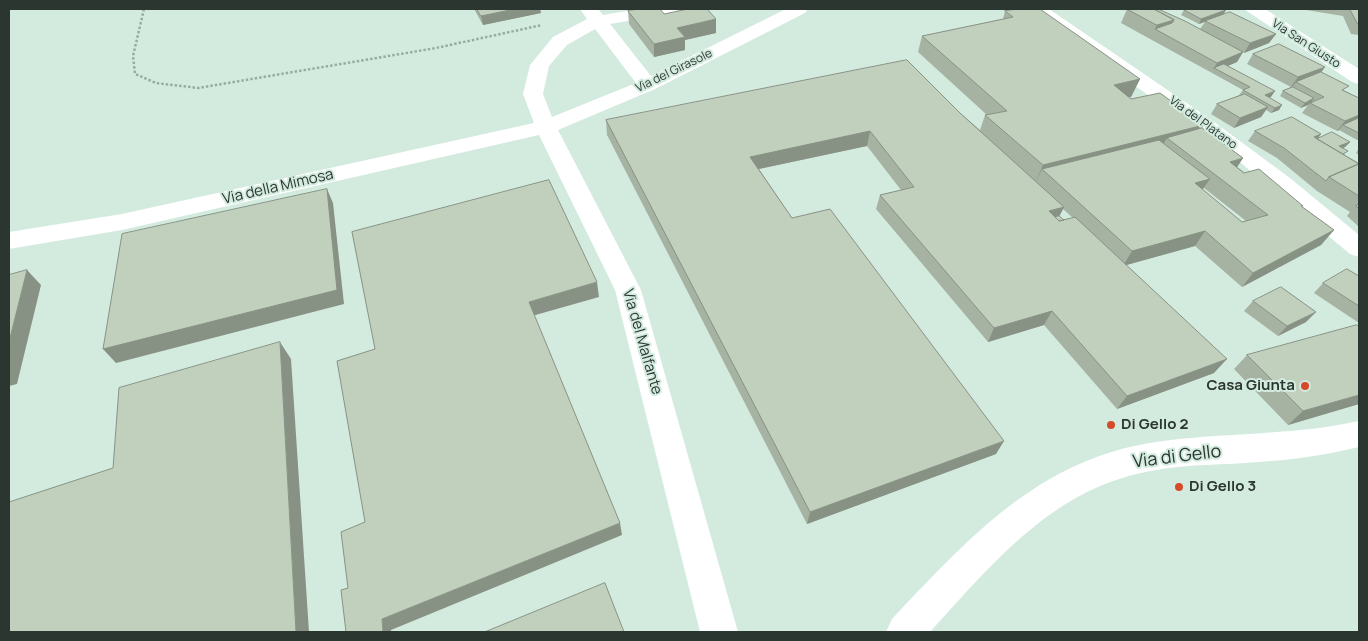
<!DOCTYPE html>
<html>
<head>
<meta charset="utf-8">
<style>
  body { margin:0 }
  #map { position:relative; width:1368px; height:641px; overflow:hidden; background:#d3ebdf; font-family:Manrope,sans-serif }
  canvas { display:block }
  .frame { position:absolute; inset:0; border:10px solid #2c3631; pointer-events:none }
</style>
</head>
<body>
<div id="map">
<canvas width="1368" height="641"></canvas>
<div class="frame"></div>
</div>
<script>
const g = document.querySelector('canvas').getContext('2d');
g.lineJoin = 'round';
function stroke(path, color, width, dash) {
  g.strokeStyle = color;
  g.lineWidth = width;
  g.lineCap = dash ? 'butt' : 'round';
  g.setLineDash(dash || []);
  g.stroke(path);
}
function fillPath(path, color) {
  g.fillStyle = color;
  g.fill(path, 'evenodd');
}
function drawText(font, color, halo, rows, align = 'center') {
  g.font = font + ' Manrope,sans-serif';
  g.lineWidth = 4;
  g.setLineDash([]);
  g.textBaseline = 'middle';
  g.strokeStyle = halo;
  g.fillStyle = color;
  for (const [text, x, y, turn = 0] of rows) {
    g.save();
    g.translate(x, y);
    g.rotate((+turn || 0) * Math.PI / 180);
    g.textAlign = isNaN(turn) ? turn : align;
    if (halo) g.strokeText(text, 0, 0);
    g.fillText(text, 0, 0);
    g.restore();
  }
}
stroke(new Path2D(`
  M144,9L133,56L135,74L156,83L198,88L436,48L542,25`), '#98aba2', 2.5, [2.5, 2]);
fillPath(new Path2D(`
  M580,9H598L603,15L639,9H678L675,13L669,14L610,24L651,76L786,9H808L805,13L655,89L558,130L641,290L738,632H700L615,290L539,135L122,230L9,249V232L122,214L534,123L523,94L530,65L553,37L587,19ZM595,29L636,83L552,117L543,94L549,66L567,45Z
  M1029,9H1049L1210,119L1290,178L1359,235V257L1350,254L1235,158Z
  M1244,9H1265L1359,69V84L1352,82Z
  M1359,421V447C1326,455 1292,460 1258,462C1224,465 1189,464 1156,470C1055,486 995,561 930,632H886L892,619C969,538 1039,459 1156,442C1224,432 1291,436 1359,421Z`), '#fff');
fillPath(new Path2D(`
  M474,9H540L541,13L483,25Z
  M1127,9L1200,29L1205,22L1199,24L1181,15L1184,10H1226L1223,15L1276,34L1269,43L1244,53L1243,52L1237,62L1228,66L1271,97H1269L1279,110L1271,113L1266,110L1261,117L1234,128L1211,114L1217,104L1240,95H1239L1243,90L1121,23Z
  M1300,9H1359V35L1351,34L1343,16Z
  M628,11L664,14L716,33L685,40V50L654,57L629,24Z
  M1005,11L1140,79L1131,97H1128L1131,99L1204,125L1202,128L1243,158L1237,167L1245,173L1302,207L1334,230L1321,245L1242,287L1195,246L1126,265L1214,373L1117,409L1044,325L988,342L876,209L880,195L901,190L867,146L759,169L792,218L996,454L807,524L607,135L606,120L960,113L980,130L985,115H987L918,52L922,36L1003,19ZM1204,188L1246,221L1242,222L1202,189ZM1063,209L1073,218L1064,220L1059,216Z
  M1253,54L1321,72L1345,91L1359,98V141L1339,130L1337,131L1302,113L1308,105L1301,108L1280,96L1283,91L1293,86L1291,87L1247,64Z
  M1255,131L1321,134L1317,139L1350,142L1345,147L1343,148L1345,155L1359,163V227L1347,216L1350,212L1317,191L1277,158L1248,141Z
  M1359,148V155L1356,153Z
  M1359,276V323L1314,293L1323,283Z
  M1253,301L1306,322L1278,336L1244,311Z
  M1247,355L1359,404L1288,425L1234,369Z`), '#a6b3a3');
fillPath(new Path2D(`
  M515,9H540L541,13L483,25L481,16Z
  M1226,10L1223,15L1199,24L1201,19Z
  M716,19V33L685,40V50L654,57V44L677,28Z
  M1174,20L1167,33L1155,29L1150,39L1157,25Z
  M1276,34L1269,43L1244,53L1250,43Z
  M1243,52L1237,62L1218,70L1214,68L1217,63Z
  M1325,67L1318,77L1296,82L1293,86L1291,87L1298,77Z
  M1140,79L1131,97L1106,103L1114,85Z
  M1275,91L1271,97L1262,101L1265,95Z
  M1314,98L1311,103H1310L1308,105L1301,108L1305,103Z
  M1282,105L1279,110L1271,113L1275,108Z
  M1268,107L1261,117L1234,128L1240,118Z
  M1359,115V121L1343,125L1339,130L1337,131L1345,121Z
  M1204,125L1193,142L1167,138L1159,151L1042,169L1035,183L1043,165Z
  M870,131L867,146L749,171L750,157Z
  M1321,134L1314,144V137Z
  M1350,142L1345,147L1335,152L1339,146Z
  M1243,158L1234,172L1230,162Z
  M1210,179L1200,193L1195,183Z
  M327,189L333,203L344,304L116,363L103,349Z
  M1064,207L1057,221L1049,211Z
  M1334,230L1321,245L1242,287L1253,273Z
  M1205,231L1195,246L1123,266L1132,251Z
  M27,270L41,285L17,384L9,386V342Z
  M597,282L599,297L532,316L529,302Z
  M1052,311L1044,325L988,342L994,328Z
  M1316,312L1306,322L1278,336L1287,326Z
  M280,342L291,359L309,632H296Z
  M1227,359L1214,373L1117,409L1127,396Z
  M1359,395V404L1288,425L1303,411Z
  M1004,441L996,454L807,524L810,512Z
  M620,523L622,535L391,630V632H383L382,619Z`), '#879284');
const building = new Path2D(`
  M477,9H515L481,16Z
  M639,9H660L664,14L688,9H707L716,19L677,28L685,37L654,44L628,11Z
  M1018,9H1040L1140,79L1114,85L1131,99L1160,93L1204,125L1043,165L985,115L1007,111L922,36L1013,17L1005,11Z
  M1127,9H1154L1174,20L1157,25Z
  M1154,9H1158L1185,21L1243,52L1217,63L1155,29L1172,23L1174,20Z
  M1187,9H1222L1226,10L1201,19L1184,10Z
  M1350,9H1359V24H1358Z
  M1230,12L1276,34L1250,43L1205,21Z
  M1279,44L1325,67L1298,77L1253,54Z
  M907,60L960,113L1064,207L1049,211L1059,221L1075,217L1227,359L1127,396L1052,311L994,328L880,195L914,187L870,131L750,157L792,218L830,209L1004,441L810,512L606,120Z
  M1224,64L1275,91L1265,95L1282,105L1275,108L1243,90L1250,87L1214,68Z
  M1321,72L1349,86L1342,90L1359,98V115L1345,121L1310,103L1324,97L1296,82Z
  M1293,87L1314,98L1305,103L1283,91Z
  M1245,94L1268,107L1240,118L1217,104Z
  M1292,117L1321,134L1314,137L1359,164L1329,177L1326,181L1284,148L1255,131Z
  M1359,118V133L1343,125Z
  M1202,128L1243,158L1230,162L1244,173L1259,169L1303,206H1301L1334,230L1253,273L1205,231L1132,251L1042,169L1159,140L1210,179L1195,183L1242,222L1268,215L1167,138Z
  M1332,132L1350,142L1339,146L1348,151L1343,154L1317,139Z
  M1359,164V196L1329,177Z
  M549,180L597,282L529,302L620,523L382,619L383,632H346L341,590L348,588L341,532L365,522L337,361L375,349L352,232Z
  M327,189L337,290L103,349L122,234Z
  M1359,204V209L1356,206Z
  M1059,216L1064,220L1059,221L1055,217Z
  M1347,269L1359,276V306L1323,283Z
  M27,270L9,342V275Z
  M1281,287L1316,312L1287,326L1253,301Z
  M1357,325L1359,327V395L1303,411L1247,355Z
  M280,342L296,632H9V502L113,468L119,388Z
  M605,583L624,632H485Z`);
fillPath(building, '#c1d0bd');
stroke(building, '#879284', 1);
for (const [x, y, r, color] of [
  [1305,386,5,"#d54a2a"],
  [1111,425,5,"#d54a2a"],
  [1179,487,5,"#d54a2a"]
]) {
  const dot = new Path2D();
  dot.arc(x, y, r, 0, 2 * Math.PI);
  g.fillStyle = color;
  g.fill(dot);
  stroke(dot, '#d3ebdf', 2);
}
drawText('12px', '#2c3631', '#d3ebdf', [
  ["Via San Giusto",1306,44,33],
  ["Via del Girasole",674,71,-26],
  ["Via del Platano",1203,123,36]
]);
drawText('15px', '#2c3631', '#d3ebdf', [
  ["Via della Mimosa",278,187,-13],
  ["Via del Malfante",642,342,74]
]);
drawText('bold 15px', '#2c3631', '#d3ebdf', [
  ["Casa Giunta",1295,386,"right"],
  ["Di Gello 2",1121,425],
  ["Di Gello 3",1189,487]
], 'left');
drawText('18px', '#2c3631', '#d3ebdf', [
  ["Via di Gello",1177,457,-7]
]);
</script>
</body>
</html>
